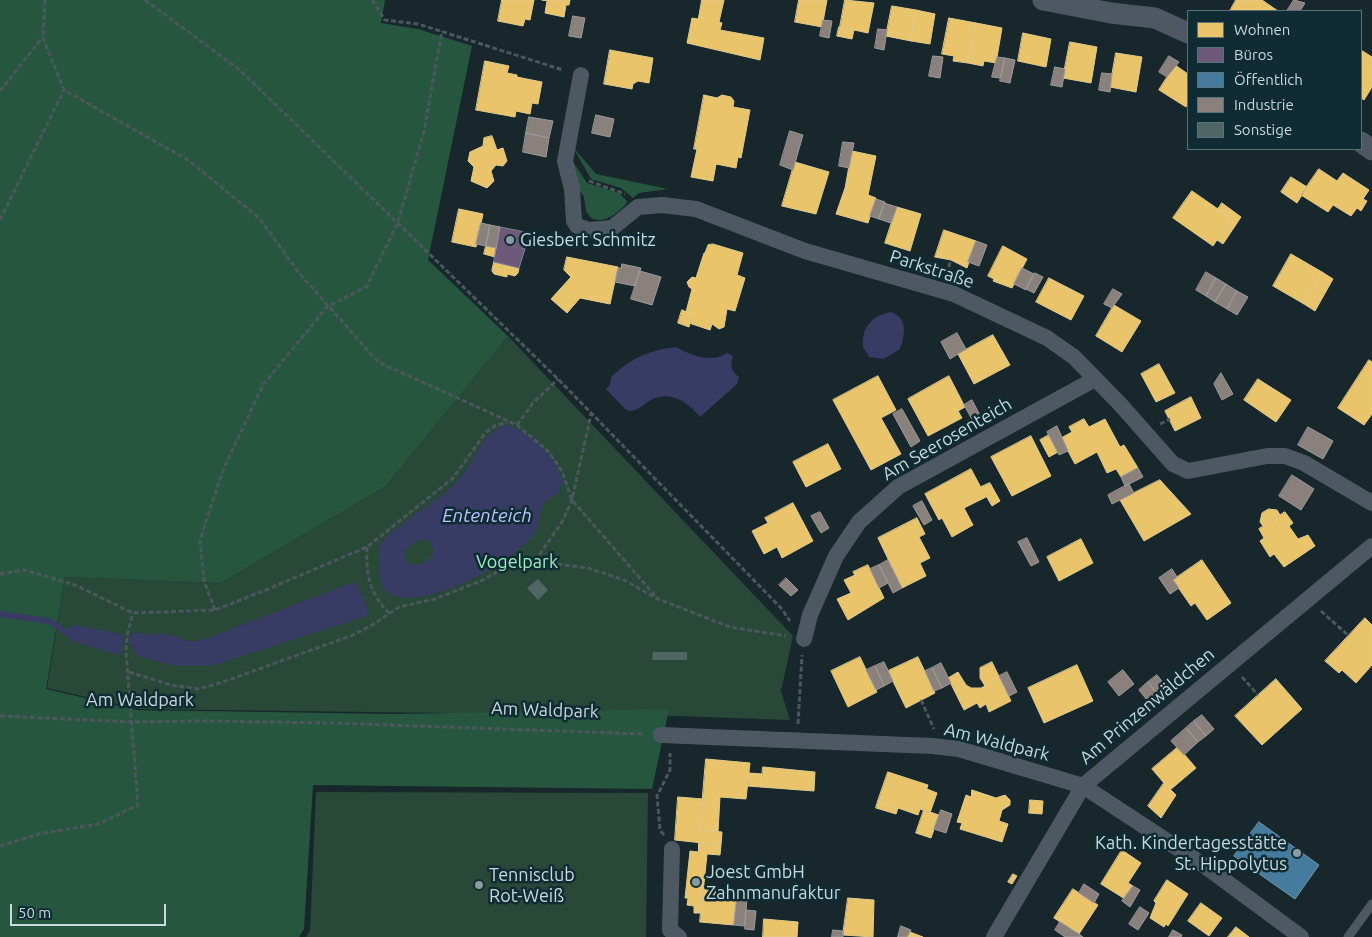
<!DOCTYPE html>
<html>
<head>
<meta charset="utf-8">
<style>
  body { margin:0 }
  #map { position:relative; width:1372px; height:937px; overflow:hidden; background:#17272c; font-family:Ubuntu,sans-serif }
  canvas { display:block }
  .legend { position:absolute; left:1187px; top:10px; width:175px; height:140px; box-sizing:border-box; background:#0f2c34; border:1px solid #597178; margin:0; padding:6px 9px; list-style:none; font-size:15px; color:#c8d8dd }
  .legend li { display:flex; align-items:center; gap:10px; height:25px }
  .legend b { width:25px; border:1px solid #597178 }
  .scale { position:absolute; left:10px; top:904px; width:156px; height:22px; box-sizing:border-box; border:2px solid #c8d8dd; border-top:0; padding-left:6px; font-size:15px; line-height:18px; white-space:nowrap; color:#c8d8dd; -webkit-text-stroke:4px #0f2c34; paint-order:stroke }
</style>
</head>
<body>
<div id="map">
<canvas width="1372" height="937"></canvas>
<ul class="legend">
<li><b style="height:14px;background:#e9c46a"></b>Wohnen</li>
<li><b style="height:14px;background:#6d597a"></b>Büros</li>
<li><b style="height:14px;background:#457b9d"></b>Öffentlich</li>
<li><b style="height:14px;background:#8a817c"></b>Industrie</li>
<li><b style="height:14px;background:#506566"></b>Sonstige</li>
</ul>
<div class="scale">50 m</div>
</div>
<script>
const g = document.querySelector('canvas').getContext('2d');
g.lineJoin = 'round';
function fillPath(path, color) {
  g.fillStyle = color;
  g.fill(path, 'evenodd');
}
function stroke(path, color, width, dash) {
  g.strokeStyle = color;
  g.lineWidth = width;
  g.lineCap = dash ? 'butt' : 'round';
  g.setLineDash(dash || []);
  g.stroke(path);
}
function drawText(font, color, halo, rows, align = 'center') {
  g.font = font + ' Ubuntu,sans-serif';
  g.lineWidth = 5;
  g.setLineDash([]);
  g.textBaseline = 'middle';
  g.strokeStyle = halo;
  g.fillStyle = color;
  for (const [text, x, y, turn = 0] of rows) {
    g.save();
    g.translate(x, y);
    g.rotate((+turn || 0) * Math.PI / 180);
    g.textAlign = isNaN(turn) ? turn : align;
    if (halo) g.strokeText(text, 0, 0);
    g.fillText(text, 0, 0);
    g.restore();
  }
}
fillPath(new Path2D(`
  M508,336L793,636L781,691L790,720L677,716L139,709L47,688L65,577L221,583L386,486Z
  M316,792L648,793L646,937H306L310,930Z`), '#284838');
fillPath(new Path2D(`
  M0,0H385L381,23L418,29L472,46L428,260L508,336L386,486L221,583L65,577L46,689L137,710L395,714L669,709L652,789L313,785L304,929L299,937H0Z
  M573,147L596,174L668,189L639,193L633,198L621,188L591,179Z
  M571,159L587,183L619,193L628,202C618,212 606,225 591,218L586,211L584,197L578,188Z`), '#27563e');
fillPath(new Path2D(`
  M891,312C908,318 905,335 900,349L884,359L869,357L863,347C861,327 873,315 891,312Z
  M676,347C690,355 712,364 727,353L733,356C730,366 731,371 739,377L737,384L700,417C688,402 670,390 651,400C641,405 638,413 626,410L606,389L610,385L611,377C633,357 647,351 676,347Z
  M506,425C531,431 555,457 563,481L559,493C532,504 546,522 530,539C506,565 432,606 397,596C393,595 394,597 390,595C376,586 379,558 380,544C404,518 437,504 460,478C477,459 480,433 506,425ZM419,539L431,542L434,552L427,561L413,566L407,562L404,554L407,549Z
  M352,583H356L368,609L367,616L214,665L176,666L138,656L128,641L130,635L137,632C149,636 155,633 165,634C184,637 182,645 205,639Z
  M73,625L122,634L124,638L121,654L111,653L69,640L66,632Z`), '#383b64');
const homes = new Path2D(`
  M502,0H534L530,20L525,19L523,26L498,21Z
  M542,0H570L569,5H566L564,17L545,13L547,1Z
  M702,0H724L719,22L722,23L720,30L764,38L760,60L687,43L692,18L698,19Z
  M799,0H827L822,27L795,22Z
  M845,0L874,3L868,33L840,27Z
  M1236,0H1262L1278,11H1230Z
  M892,6L916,10L911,41L886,36Z
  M916,10L935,14L930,44L911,41Z
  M949,18L976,23L968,63L953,61L954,56L942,54Z
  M976,23L1002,28L996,63L984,61L983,66L968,63Z
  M839,27L854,30L852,39L837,36Z
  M1023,33L1051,39L1046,67L1018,61Z
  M1070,42L1097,47L1091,83L1063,78Z
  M610,50L653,58L649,83L638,81L633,84L632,89L604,84Z
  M1361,50L1372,57V87L1364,100L1361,98Z
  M1116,53L1142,57L1136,92L1110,87Z
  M485,61L509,66L507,73L517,75V77L542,82L538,104L532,103L530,114L516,111L515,117L476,110Z
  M1175,65L1188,74V103L1186,107L1159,90Z
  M704,95L717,98L722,95L731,97L734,101L733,107L750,110L741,158L738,157L736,168L716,164L713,181L691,177L697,149H694Z
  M492,136L497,150L503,148L507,161L503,166L496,165L491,171L494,181L487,188L471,181L474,167L468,161L470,152L483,146L484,138Z
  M852,151L876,156L868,195L876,198L868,223L836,214L845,188Z
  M795,162L829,172L816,214L782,206Z
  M1319,169L1337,181L1343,173L1369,190L1363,199L1367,201L1361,211L1357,208L1351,216L1333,205L1328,212L1301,195Z
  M1291,177L1307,187L1297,203L1281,192Z
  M1192,191L1231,218L1213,246L1173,218Z
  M1222,203L1241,217L1223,244L1217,240L1231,218L1218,209Z
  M897,207L921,214L910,251L885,243Z
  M459,209L483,214L476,247L452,242Z
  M944,230L976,241L967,268L951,260L935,257Z
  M713,244L743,253L737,275L745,278L735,311L727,309L724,327L719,329L712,324L710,330L689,323L692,314L686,312L692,289L689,287L687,282L692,277L696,278L704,253H705L708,245Z
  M486,246L497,248L495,257L484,254Z
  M1003,246L1027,259L1012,288L993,281L994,279L988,276Z
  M1291,254L1322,272L1304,304L1273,286Z
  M567,257L618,267L610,304L580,298L567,313L551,299L571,277L564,270Z
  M494,262L519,268L518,273L515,276L507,274V277L494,274L492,271Z
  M1322,272L1333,279L1315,311L1304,304Z
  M1049,278L1084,296L1071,320L1036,302Z
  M1114,305L1141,321L1122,352L1096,336Z
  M682,310L692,314L689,327L678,323Z
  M993,335L1010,365L974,384L958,354Z
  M1369,360L1372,362V414L1364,425L1338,408Z
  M1159,364L1175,393L1156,402L1141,374Z
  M878,376L896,410L881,418L901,454L871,470L833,400Z
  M949,376L965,407L958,411L962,418L928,436L908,399Z
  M1258,379L1291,400L1276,422L1244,400Z
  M1191,397L1201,418L1175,431L1165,411Z
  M1084,419L1089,427L1105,419L1120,447L1124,445L1138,468L1121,477L1116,469L1107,473L1097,452L1075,464L1061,438L1072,432L1069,427Z
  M1049,435L1058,452L1049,457L1040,440Z
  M1031,436L1051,476L1012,496L991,457Z
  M828,444L841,469L806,487L793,462Z
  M971,469L986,497L964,508L973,525L952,537L942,518L939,520L925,494Z
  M1160,480L1191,514L1144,541L1120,500Z
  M990,483L1000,501L992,506L981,487Z
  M793,503L813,541L782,558L777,547L764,554L752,531L768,523L765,518Z
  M1269,509L1277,510L1280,515L1263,526L1260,522L1262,513Z
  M1285,512L1293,523L1289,526L1298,539L1308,535L1315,546L1284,567L1274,554L1270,557L1260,541L1264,538L1259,529Z
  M917,518L925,534L919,537L930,558L920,563L926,576L902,588L878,538Z
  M1081,539L1093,563L1059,581L1047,557Z
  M1202,560L1231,603L1207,620L1195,603L1191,606L1173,580Z
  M868,565L884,598L848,620L837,599L851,593L844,580L855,575L853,572Z
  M1365,618L1372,625V665L1356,683L1342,670L1339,673L1325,661Z
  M860,657L877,692L848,707L831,671Z
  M918,657L935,693L906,708L888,671Z
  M992,662L1011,701L989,712L986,704L980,708L977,703L964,710L948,678L958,672L966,685L971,688H981L985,686L980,678V668Z
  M1077,665L1093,701L1044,723L1028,688Z
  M1276,679L1302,709L1262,745L1235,716Z
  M1178,747L1196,768L1170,790L1152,769Z
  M706,759L750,763L746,799L720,797L718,832L700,830Z
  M763,767L815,772L814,791L761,787Z
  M888,772L928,785L918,815L878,801Z
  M749,773L762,774L761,787L748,786Z
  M1164,783L1176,795L1161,818L1148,806Z
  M927,789L937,793L930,813L920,809Z
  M972,790L996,798L1005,795L1010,800V805L1002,810L999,821L1008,824L1002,842L960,829L962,823L957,822L966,795L971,797Z
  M678,797L703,799L700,830L722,832L721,845L675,840Z
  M1030,800L1043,801L1042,814L1029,813Z
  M878,801L898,808L896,814L876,808Z
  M924,810L939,815L931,838L916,833Z
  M699,842L721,845L720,855L707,854L701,913H694V906L687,905L688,898H685L690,851L698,852Z
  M1122,850L1141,863L1128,883L1133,886L1125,899L1101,884Z
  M1013,874L1017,876L1012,884L1008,882Z
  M1167,880L1188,894L1168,926L1166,924L1164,927L1150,918L1156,903L1154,901Z
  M703,889L721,890V894L737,896L734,925L700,922Z
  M1073,889L1098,905L1079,934L1054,918Z
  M848,898L874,900L873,937L843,935Z
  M1201,903L1222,918L1209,936L1188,921Z
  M764,919L798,922L797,937H763Z
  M1236,927L1240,930L1249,937H1228Z
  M910,932L923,937H907Z`);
fillPath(homes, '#e9c46a');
stroke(homes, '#dfca8c', 1);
const offices = new Path2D(`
  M500,227L525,232L522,248L525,249L519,268L494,262Z`);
fillPath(offices, '#6d597a');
stroke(offices, '#887f98', 1);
const public = new Path2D(`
  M1259,822L1319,865L1295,899L1234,856Z`);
fillPath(public, '#457b9d');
stroke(public, '#6c97b0', 1);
const industry = new Path2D(`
  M1294,0L1305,3L1300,11H1287Z
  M573,16L585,18L581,38L569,36Z
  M823,20L832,21L829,38L820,36Z
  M878,29L887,30L884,50L875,48Z
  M933,56L943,57L940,78L929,76Z
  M1169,56L1179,62L1167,77L1159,72Z
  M997,57L1005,58L1001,78L992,77Z
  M1005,58L1015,60L1010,83L1000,81Z
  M1055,67L1065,69L1062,87L1051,85Z
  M1102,73L1112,74L1110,92L1099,90Z
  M596,115L614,119L610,137L592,133Z
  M529,117L553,121L549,138L526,133Z
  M790,131L803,135L793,170L780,165Z
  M526,133L549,138L546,157L523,152Z
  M843,142L854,143L849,168L839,166Z
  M876,199L885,202L879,219L870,216Z
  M884,203L897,207L891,223L879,219Z
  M481,223L490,225L486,246L476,244Z
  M490,225L500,227L496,248L486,246Z
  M976,241L987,245L979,266L968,262Z
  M622,264L641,268L635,286L615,282L618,268H621Z
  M1022,268L1034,274L1026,290L1014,284Z
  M640,271L661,277L652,305L631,299Z
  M1206,272L1216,278L1206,296L1196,290Z
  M1035,273L1043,277L1034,293L1026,289Z
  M1216,278L1226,284L1215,302L1206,296Z
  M1226,284L1237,291L1227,309L1215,302Z
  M1113,289L1122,294L1112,308L1104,304Z
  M1237,291L1248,297L1237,315L1227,309Z
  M957,333L966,349L950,359L941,342Z
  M1221,373L1233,394L1222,400L1214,384Z
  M972,400L981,417L973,421L964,405Z
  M902,409L920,441L911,447L893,414Z
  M1057,426L1068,451L1059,455L1047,432Z
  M1308,427L1333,441L1323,459L1298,445Z
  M1138,468L1143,477L1125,486L1121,477Z
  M1292,475L1314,489L1301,510L1279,496Z
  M1129,484L1134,493L1112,504L1108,495Z
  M922,501L932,520L924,525L913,506Z
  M820,512L829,528L821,533L811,516Z
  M1027,538L1039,562L1031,566L1018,542Z
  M888,560L902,588L893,593L879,565Z
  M879,565L888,583L879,588L870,569Z
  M1172,569L1177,577L1173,580L1179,588L1170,594L1159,578Z
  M786,578L798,590L791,596L779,585Z
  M884,662L893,681L884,686L875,666Z
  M941,663L951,683L942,688L932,668Z
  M875,666L884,686L876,690L866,670Z
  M932,668L942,688L934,691L925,671Z
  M1123,670L1134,684L1119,696L1108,682Z
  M1007,672L1017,692L1009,696L999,676Z
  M1157,675L1170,691L1160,698L1148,682Z
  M1148,682L1160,698L1151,705L1139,690Z
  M1202,715L1214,729L1206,736L1194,721Z
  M1194,721L1206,736L1198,742L1186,728Z
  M1186,728L1198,742L1184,755L1171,741Z
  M941,810L952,814L946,833L934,829Z
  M1084,884L1099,894L1094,903L1079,893Z
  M1133,886L1140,890L1130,907L1122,901Z
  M737,896L747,897L745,926L734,925Z
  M1140,907L1149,913L1138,930L1129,924Z
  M746,910L756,911L754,930L745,929Z
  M1060,922L1079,934L1083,937H1065L1055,930Z
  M901,926L911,930L907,937H898Z
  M833,930L843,931V937H832Z
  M1173,930L1182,935L1181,937H1169Z`);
fillPath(industry, '#8a817c');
stroke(industry, '#9d9b99', 1);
stroke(new Path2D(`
  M0,614L49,621L66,632`), '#383b64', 6);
fillPath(new Path2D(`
  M538,579L548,590L538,600L527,588Z
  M653,652H687V660H652Z`), '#506566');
stroke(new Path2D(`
  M45,0L43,38L64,90L188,160L259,218L300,274L378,362L517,425L548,451L562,471L572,500L658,599
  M145,0L240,70L558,379L781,608L790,621
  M372,0L385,20L418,24L563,70
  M0,91L42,38
  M589,181L625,194
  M0,220L64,90
  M946,274L951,260
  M1160,424L1170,419
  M517,425L533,403L558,379
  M367,547C366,574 369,593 389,613
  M535,561L562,522L572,500L591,414
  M0,574L25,570L75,585L133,613L215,610L268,589L367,547L453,478L486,432L495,426L507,422
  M215,610L204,581L200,540L223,470L263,385L327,307L367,286L398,222L424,131L442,31
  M1321,611L1349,636
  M129,672L171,685L198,689L220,683L353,635L374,624L399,607L435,599L483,580L516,561H535L588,568L624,580L658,599L730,627L786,636
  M1242,677L1258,695
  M921,700L934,729
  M0,716L132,722L200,721L334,723L644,734
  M798,724L802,655
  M664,835L660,830L657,796L670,770V753
  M0,846L39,834L98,824L138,805L126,652L127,636L133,613`), '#4c575d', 3, [5, 2.5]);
stroke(new Path2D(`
  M1348,937L1372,904`), '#4d5862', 9);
stroke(new Path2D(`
  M581,75L565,161L572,189L574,221L577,226L589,230L612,228L638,207L662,205L696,209L805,251L954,294L1047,338L1074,357L1120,404L1173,464L1188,471L1267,456H1285L1304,463L1372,503
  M804,639L810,615L836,556L859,522L898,487L1095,379
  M661,735L932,746L959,749L1083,786L1205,866L1301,937
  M672,849L670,930L679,937
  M994,937L1083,786L1372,546`), '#4d5862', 16);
stroke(new Path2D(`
  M1043,0L1111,13L1155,18L1188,33
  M1361,142L1372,150`), '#4d5862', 21);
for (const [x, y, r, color] of [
  [510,240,5,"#8a9a9f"],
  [1297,853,5,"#8a9a9f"],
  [696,882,5,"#8a9a9f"],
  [479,885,5,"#8a9a9f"]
]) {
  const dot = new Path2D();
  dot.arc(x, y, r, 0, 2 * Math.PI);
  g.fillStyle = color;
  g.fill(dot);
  stroke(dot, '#0f2c34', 2);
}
drawText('18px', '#c8d8dd', '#0f2c34', [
  ["Giesbert Schmitz",520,240],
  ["Kath. Kindertagesstätte",1287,843,"right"],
  ["St. Hippolytus",1287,864,"right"],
  ["Joest GmbH",706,872],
  ["Zahnmanufaktur",706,893],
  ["Tennisclub",489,875],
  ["Rot-Weiß",489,896]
], 'left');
drawText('18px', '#c8d8dd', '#0f2c34', [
  ["Parkstraße",932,269,18],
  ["Am Seerosenteich",947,439,-30],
  ["Am Waldpark",140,700],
  ["Am Prinzenwäldchen",1147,706,-40],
  ["Am Waldpark",545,710,2],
  ["Am Waldpark",997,742,14]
]);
drawText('18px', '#9ceebd', '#0f2c34', [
  ["Vogelpark",517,562]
]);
drawText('italic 19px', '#bdc2fe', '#0f2c34', [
  ["Ententeich",487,516]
]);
</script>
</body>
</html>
